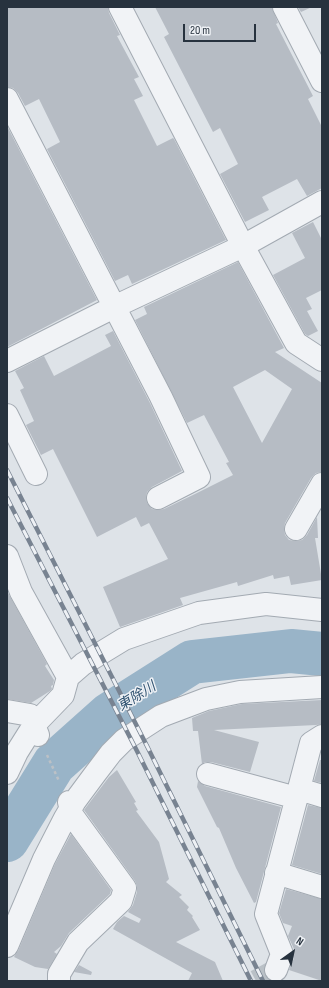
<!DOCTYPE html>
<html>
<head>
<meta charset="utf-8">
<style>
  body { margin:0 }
  #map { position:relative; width:329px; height:988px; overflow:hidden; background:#dee3e8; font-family:"Sofia Sans Condensed",sans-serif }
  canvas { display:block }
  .frame { position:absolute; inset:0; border:8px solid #27323e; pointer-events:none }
  .north { position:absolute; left:273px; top:932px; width:40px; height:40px; -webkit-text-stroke:3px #eef1f5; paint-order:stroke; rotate:33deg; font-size:11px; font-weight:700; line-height:16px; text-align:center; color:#27323e }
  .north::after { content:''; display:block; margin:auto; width:14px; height:18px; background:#27323e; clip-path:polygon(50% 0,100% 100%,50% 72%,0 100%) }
  .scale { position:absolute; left:183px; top:24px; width:73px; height:18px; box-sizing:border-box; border:2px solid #27323e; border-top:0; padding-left:5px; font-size:12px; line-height:14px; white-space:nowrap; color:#27323e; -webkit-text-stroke:3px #eef1f5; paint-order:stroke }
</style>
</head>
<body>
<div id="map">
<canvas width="329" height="988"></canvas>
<div class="frame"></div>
<div class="north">N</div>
<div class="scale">20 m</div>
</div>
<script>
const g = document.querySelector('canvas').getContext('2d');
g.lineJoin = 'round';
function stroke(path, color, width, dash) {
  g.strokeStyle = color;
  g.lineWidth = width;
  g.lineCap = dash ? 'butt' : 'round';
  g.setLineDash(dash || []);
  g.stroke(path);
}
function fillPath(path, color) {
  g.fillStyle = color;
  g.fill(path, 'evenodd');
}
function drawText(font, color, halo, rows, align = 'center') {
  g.font = font + ' "Sofia Sans Condensed","Noto Sans JP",sans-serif';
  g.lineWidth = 3;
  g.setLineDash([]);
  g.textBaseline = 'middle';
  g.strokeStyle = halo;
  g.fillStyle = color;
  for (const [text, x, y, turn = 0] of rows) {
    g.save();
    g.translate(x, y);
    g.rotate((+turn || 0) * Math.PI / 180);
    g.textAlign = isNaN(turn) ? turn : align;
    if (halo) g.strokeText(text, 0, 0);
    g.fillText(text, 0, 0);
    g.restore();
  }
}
stroke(new Path2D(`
  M7,840L54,764L110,714L192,662L291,651L322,654`), '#99b4c8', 44);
fillPath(new Path2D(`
  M7,7H108L109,13L120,35L117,36L139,77L134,79L143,96L134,100L157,146L173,138L174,139L226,240L132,284L128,275L115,281L47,149L60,142L39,99L25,106L18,93L13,88L7,87Z
  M155,7H272L278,23L276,24L313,96L308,99L322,127V188L307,196L297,179L262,197L269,210L245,222L220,174L238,164L220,128L213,132L164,37L169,34Z
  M298,7H312L301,12Z
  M7,126L97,300L7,347Z
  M313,222L322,240V290L306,298L312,309L307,311L318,331L308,336L305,334L273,275L305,258L292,233Z
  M238,262L284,348L275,352L322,383V472L316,473L311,478L285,523L284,529L285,535L289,540L296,541L302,540L307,535L317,517L318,538H315L322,580L291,585L289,576L274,579L273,575L238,586L237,582L180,598L183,605L120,627L103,587L168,559L149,523L141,527L136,517L97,537L53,449L41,455L26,425L34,421L20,390L24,388L15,371L44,356L54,376L111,346L105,335L113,331L150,403L182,471L152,487L147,492L146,498L147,503L152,509L158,510L164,509L195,494L233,475L226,463L229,462L204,415L187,423L135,320L147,314L144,307ZM265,370L292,389L262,443L233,387Z
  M7,591L47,664L45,666L54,680L53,685L51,686L52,689L50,691L31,703L7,699Z
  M322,700V724L316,725L214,730L259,742L250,772L211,762H205L202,764L198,731H193L192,718L209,711L242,704Z
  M320,760H322V783L314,781Z
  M117,770L136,802L134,803L138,810L136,811L159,842L169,879L166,882L182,895L179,897L189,907L187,910L193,916L192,917L200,930L176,942L215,962L223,981H188L192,973L113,929L117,922L124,916L139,923L141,919L128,912L133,905L137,892V886L135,881L84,810L109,777Z
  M198,781L205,786L281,807L256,902L254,903L236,868L219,828L217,827L197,787Z
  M308,805L322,808V874L292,865Z
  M71,834L111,890L110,894L69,933L61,946L54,952L57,954L48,969L35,967L14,957L18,951L55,864Z
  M286,889L322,899V981L289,970L294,958V949L288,936L292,926L283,923L279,913Z
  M79,965L92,972L91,975L74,972Z`), '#b6bcc4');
stroke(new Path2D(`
  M256,981L276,970`), '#b9c0c6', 22, [22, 11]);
const minor = new Path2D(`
  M120,7L243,246L296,343L322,360
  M284,7L322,81
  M7,99L161,397L199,477L158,498
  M7,361L114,307L243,246L322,202
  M7,415L36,474
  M296,529L322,484
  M7,556L21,592L68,677L63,695L34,725L17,752L7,773
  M68,677L83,664L124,639L199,613L266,604L322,610
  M7,711L30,715L38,735
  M208,774L297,798
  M299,789L322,796
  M276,873L322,887
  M7,946L44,859L65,818L75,801L95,774L111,753L124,740L161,716L206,699L240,692L322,687
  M276,970L282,954L266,914L311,743L322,736
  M59,981V974L78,942L121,901L125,888L72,815L69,802`);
stroke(minor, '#a3aab2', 24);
stroke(new Path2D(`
  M47,755L59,781`), '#bcc1c6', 2.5, [3, 3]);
stroke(minor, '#f1f3f6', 22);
const rail = new Path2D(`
  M7,470L147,746L263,981
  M7,498L137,751L251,981`);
stroke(rail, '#788391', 4.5);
stroke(rail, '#eef1f5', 3, [9]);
drawText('italic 14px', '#325472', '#eef1f5', [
  ["東除川",137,697,-32]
]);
</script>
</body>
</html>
